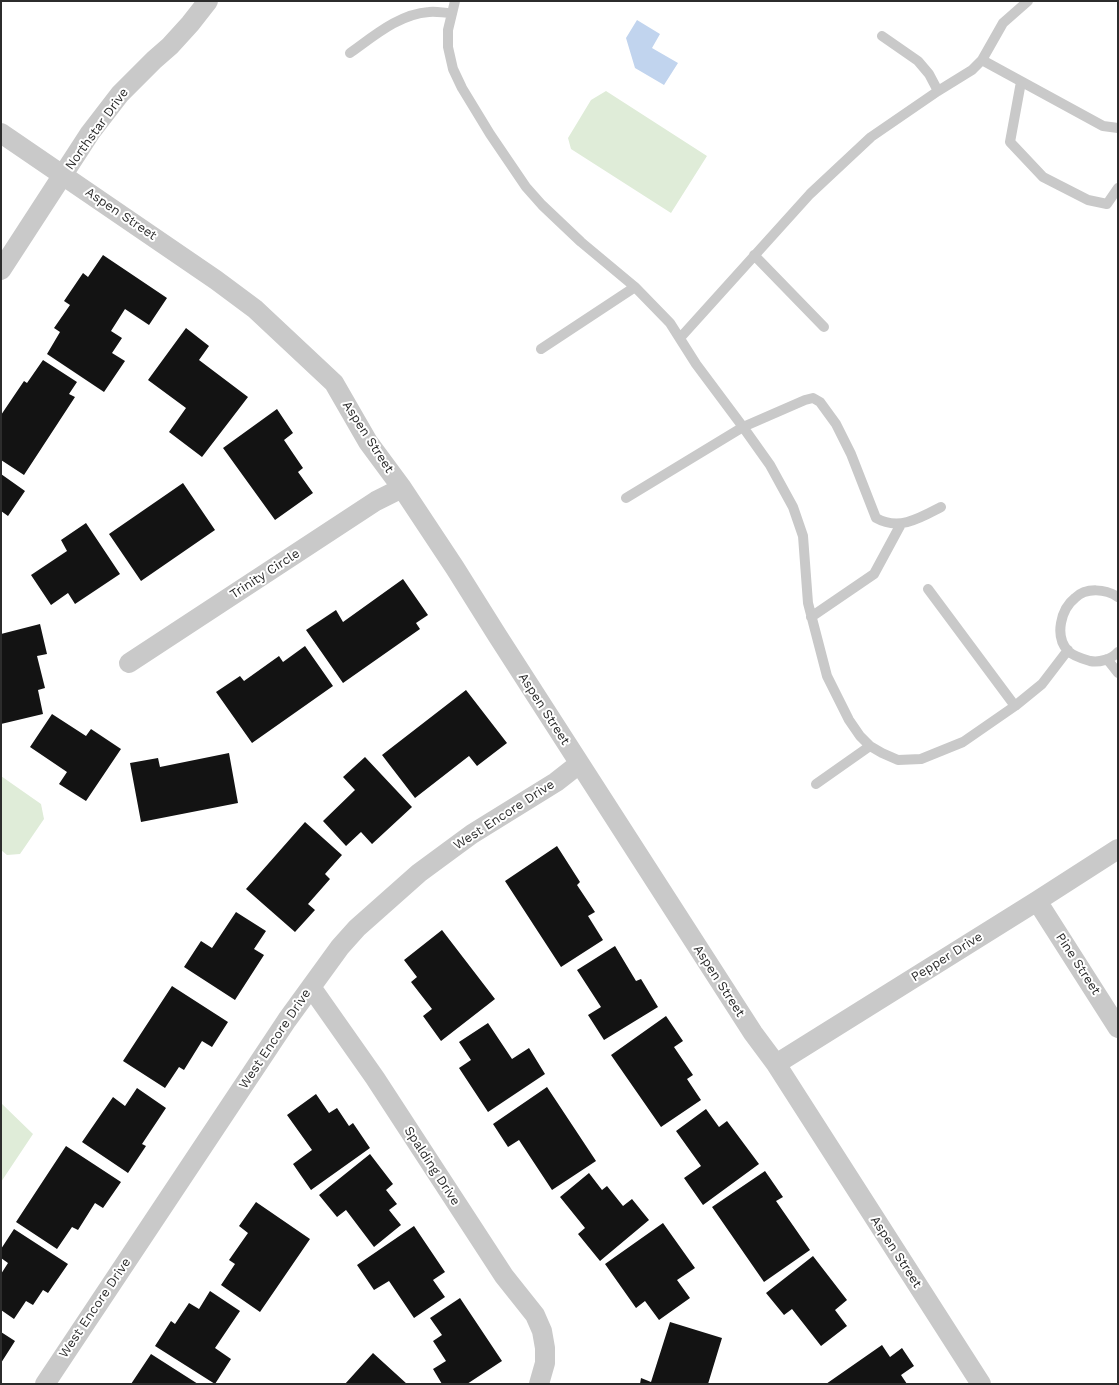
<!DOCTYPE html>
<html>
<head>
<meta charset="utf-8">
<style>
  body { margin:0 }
  #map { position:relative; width:1119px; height:1385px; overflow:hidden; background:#fff; font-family:"Work Sans",sans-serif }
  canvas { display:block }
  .frame { position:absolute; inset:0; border:2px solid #2c2c2c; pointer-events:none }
</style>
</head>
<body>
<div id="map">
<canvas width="1119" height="1385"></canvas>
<div class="frame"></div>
</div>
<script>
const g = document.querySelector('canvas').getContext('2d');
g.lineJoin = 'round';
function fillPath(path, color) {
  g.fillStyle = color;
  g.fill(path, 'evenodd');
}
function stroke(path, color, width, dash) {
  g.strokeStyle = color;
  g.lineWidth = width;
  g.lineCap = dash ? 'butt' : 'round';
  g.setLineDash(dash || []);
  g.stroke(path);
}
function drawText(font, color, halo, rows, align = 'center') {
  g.font = font + ' "Work Sans",sans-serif';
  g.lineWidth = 4;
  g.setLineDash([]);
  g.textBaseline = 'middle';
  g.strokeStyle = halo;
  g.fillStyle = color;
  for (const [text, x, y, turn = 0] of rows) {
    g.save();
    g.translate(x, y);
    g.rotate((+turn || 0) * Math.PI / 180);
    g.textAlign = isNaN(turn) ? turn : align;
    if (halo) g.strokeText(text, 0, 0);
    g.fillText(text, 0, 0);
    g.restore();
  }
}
fillPath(new Path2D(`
  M606,91L707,156L671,213L571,149L568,138L591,100Z
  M1,776L41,804L44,819L20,854L7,855L1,850Z
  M1,1103L33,1134L1,1182Z`), '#dfecd8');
fillPath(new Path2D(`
  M637,20L660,34L652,48L678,63L664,85L635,68L626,38Z`), '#c1d4ee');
fillPath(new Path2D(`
  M103,255L167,298L149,325L125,309L111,331L122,338L112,353L125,361L104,392L47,354L60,332L54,328L70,305L64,301L83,273L88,277Z
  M186,328L209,346L199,360L248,397L202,457L169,432L186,408L148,380Z
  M43,360L77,382L69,394L75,397L24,475L1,460V415L24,381L27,383Z
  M277,409L293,433L284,440L303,468L298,472L313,493L275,520L223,448Z
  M1,474L25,491L8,516L1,511Z
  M183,483L215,530L141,581L109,534Z
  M86,523L120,574L75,604L68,593L51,605L31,575L67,551L61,540Z
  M403,579L428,615L416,623L420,629L343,683L306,630L336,610L343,622Z
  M40,624L47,654L37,656L45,688L38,690L43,714L1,724V634Z
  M305,646L333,686L252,743L216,692L240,676L244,681L279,656L283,662Z
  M466,690L507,743L477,766L469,756L415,798L382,755Z
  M52,714L86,736L91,729L121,749L86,801L59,784L67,772L30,747Z
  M229,753L238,803L141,822L130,763L158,758L160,767Z
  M365,757L412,807L372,844L361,832L346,846L323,821L355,790L343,777Z
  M305,822L342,855L325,874L330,879L308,904L315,910L295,932L246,889Z
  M557,846L580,882L577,885L595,912L588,916L603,940L561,967L505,881Z
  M236,912L266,931L254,949L264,955L235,1000L184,967L201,941L212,948Z
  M442,930L495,999L441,1041L423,1016L432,1009L411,982L417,977L404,960Z
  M615,946L636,981L641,979L658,1007L604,1040L588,1015L601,1007L577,970Z
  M172,986L228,1022L212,1047L202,1041L184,1070L179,1067L165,1088L123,1061Z
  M666,1016L683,1041L674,1047L693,1075L687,1079L701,1100L661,1127L611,1055Z
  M488,1023L512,1059L529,1048L545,1074L488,1112L459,1068L471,1060L459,1042Z
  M547,1087L596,1161L552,1190L519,1140L508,1147L493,1124Z
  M137,1088L166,1108L142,1144L146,1146L128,1173L82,1142L113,1097L125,1106Z
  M316,1094L329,1113L337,1108L349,1126L353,1123L370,1148L311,1190L293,1164L312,1150L287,1115Z
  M706,1109L719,1127L727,1121L759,1164L703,1205L684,1178L701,1166L676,1131Z
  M66,1146L121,1182L103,1208L95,1203L78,1230L72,1227L57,1249L16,1222Z
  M370,1154L393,1184L386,1190L397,1204L389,1210L401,1225L374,1247L346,1210L337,1217L319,1195Z
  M765,1171L783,1197L776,1201L810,1250L764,1282L712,1207Z
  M589,1173L602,1190L607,1186L623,1206L632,1199L649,1220L600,1261L578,1234L585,1228L560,1197Z
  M256,1202L310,1239L260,1312L221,1285L235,1264L229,1260L248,1233L239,1226Z
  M663,1223L695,1268L677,1280L690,1298L659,1320L645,1301L636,1308L605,1264Z
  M414,1226L445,1272L433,1280L445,1297L414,1318L389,1281L374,1290L357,1265Z
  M14,1229L68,1264L48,1293L43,1290L33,1305L26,1301L14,1319L1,1310V1274L8,1263L1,1258V1249Z
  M813,1256L847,1300L835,1310L847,1326L821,1346L792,1309L784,1315L766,1293Z
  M210,1291L240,1311L215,1348L231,1359L215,1384L155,1346L171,1321L175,1324L189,1303L199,1309Z
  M460,1298L502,1361L467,1384H442L433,1369L446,1361L433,1341L442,1335L430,1318Z
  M670,1322L722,1338L708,1384H640L641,1378L651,1382Z
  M1,1332L15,1341L1,1363Z
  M882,1345L890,1357L902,1348L914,1366L901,1375L907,1384H826Z
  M373,1353L407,1384H345Z
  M151,1354L198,1384H131Z`), '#131313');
stroke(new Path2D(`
  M455,1L448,30V47L453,69L462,88L490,134L526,187L542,205L581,242L635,287L670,323L696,364L743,427L770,465L793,507L803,536L808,603L827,676L849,720L860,736L870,746L882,753L898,760L921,759L963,742L1015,706L1042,684L1068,650
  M882,36L918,61L929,74L938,91
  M350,53C374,36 399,14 429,12C436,11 444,13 451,13
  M982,60L1103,126L1118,128
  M1021,82L1010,142L1043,177L1088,200L1107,204L1118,188
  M754,255L824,327
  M680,338L810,194L871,137L938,91L972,70L982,60L1003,23L1028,1
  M541,349L635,287
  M626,498L743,427L805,400L813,398L820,402L836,424L851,454L876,518C899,531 920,518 941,507
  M928,589L1015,706
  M1118,597C1106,589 1086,587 1075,598C1061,609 1054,636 1068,651C1073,656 1083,659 1090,661C1099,663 1112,659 1118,652
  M811,617L874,574L901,524
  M1107,659L1118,673
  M816,784L870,746`), '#c9c9c9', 10);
stroke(new Path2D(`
  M1,133L216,280L255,309L334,383L368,442L402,488L455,568L497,635L753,1033L776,1064L981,1384
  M1,270L90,133L120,94L154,60L170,46L190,24L208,1
  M129,663L376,501L402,488
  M1037,901L1118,1028
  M311,987L375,1078L504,1276L535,1315L542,1331L545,1348V1363L539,1384
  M776,1064L1037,901L1118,849
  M45,1384L287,1020L340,947L357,928L419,873L472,834L556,782L579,764`), '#c9c9c9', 20);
drawText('13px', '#2c2c2c', '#fff', [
  ["Northstar Drive",97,129,-54],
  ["Aspen Street",121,214,34],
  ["Aspen Street",368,437,57],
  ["Trinity Circle",265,574,-33],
  ["Aspen Street",544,709,57],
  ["West Encore Drive",504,815,-33],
  ["Pepper Drive",947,957,-32],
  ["Pine Street",1078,964,57],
  ["Aspen Street",719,981,57],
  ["West Encore Drive",275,1039,-56],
  ["Spalding Drive",432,1166,57],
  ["Aspen Street",896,1252,57],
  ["West Encore Drive",95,1308,-56]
]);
</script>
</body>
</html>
